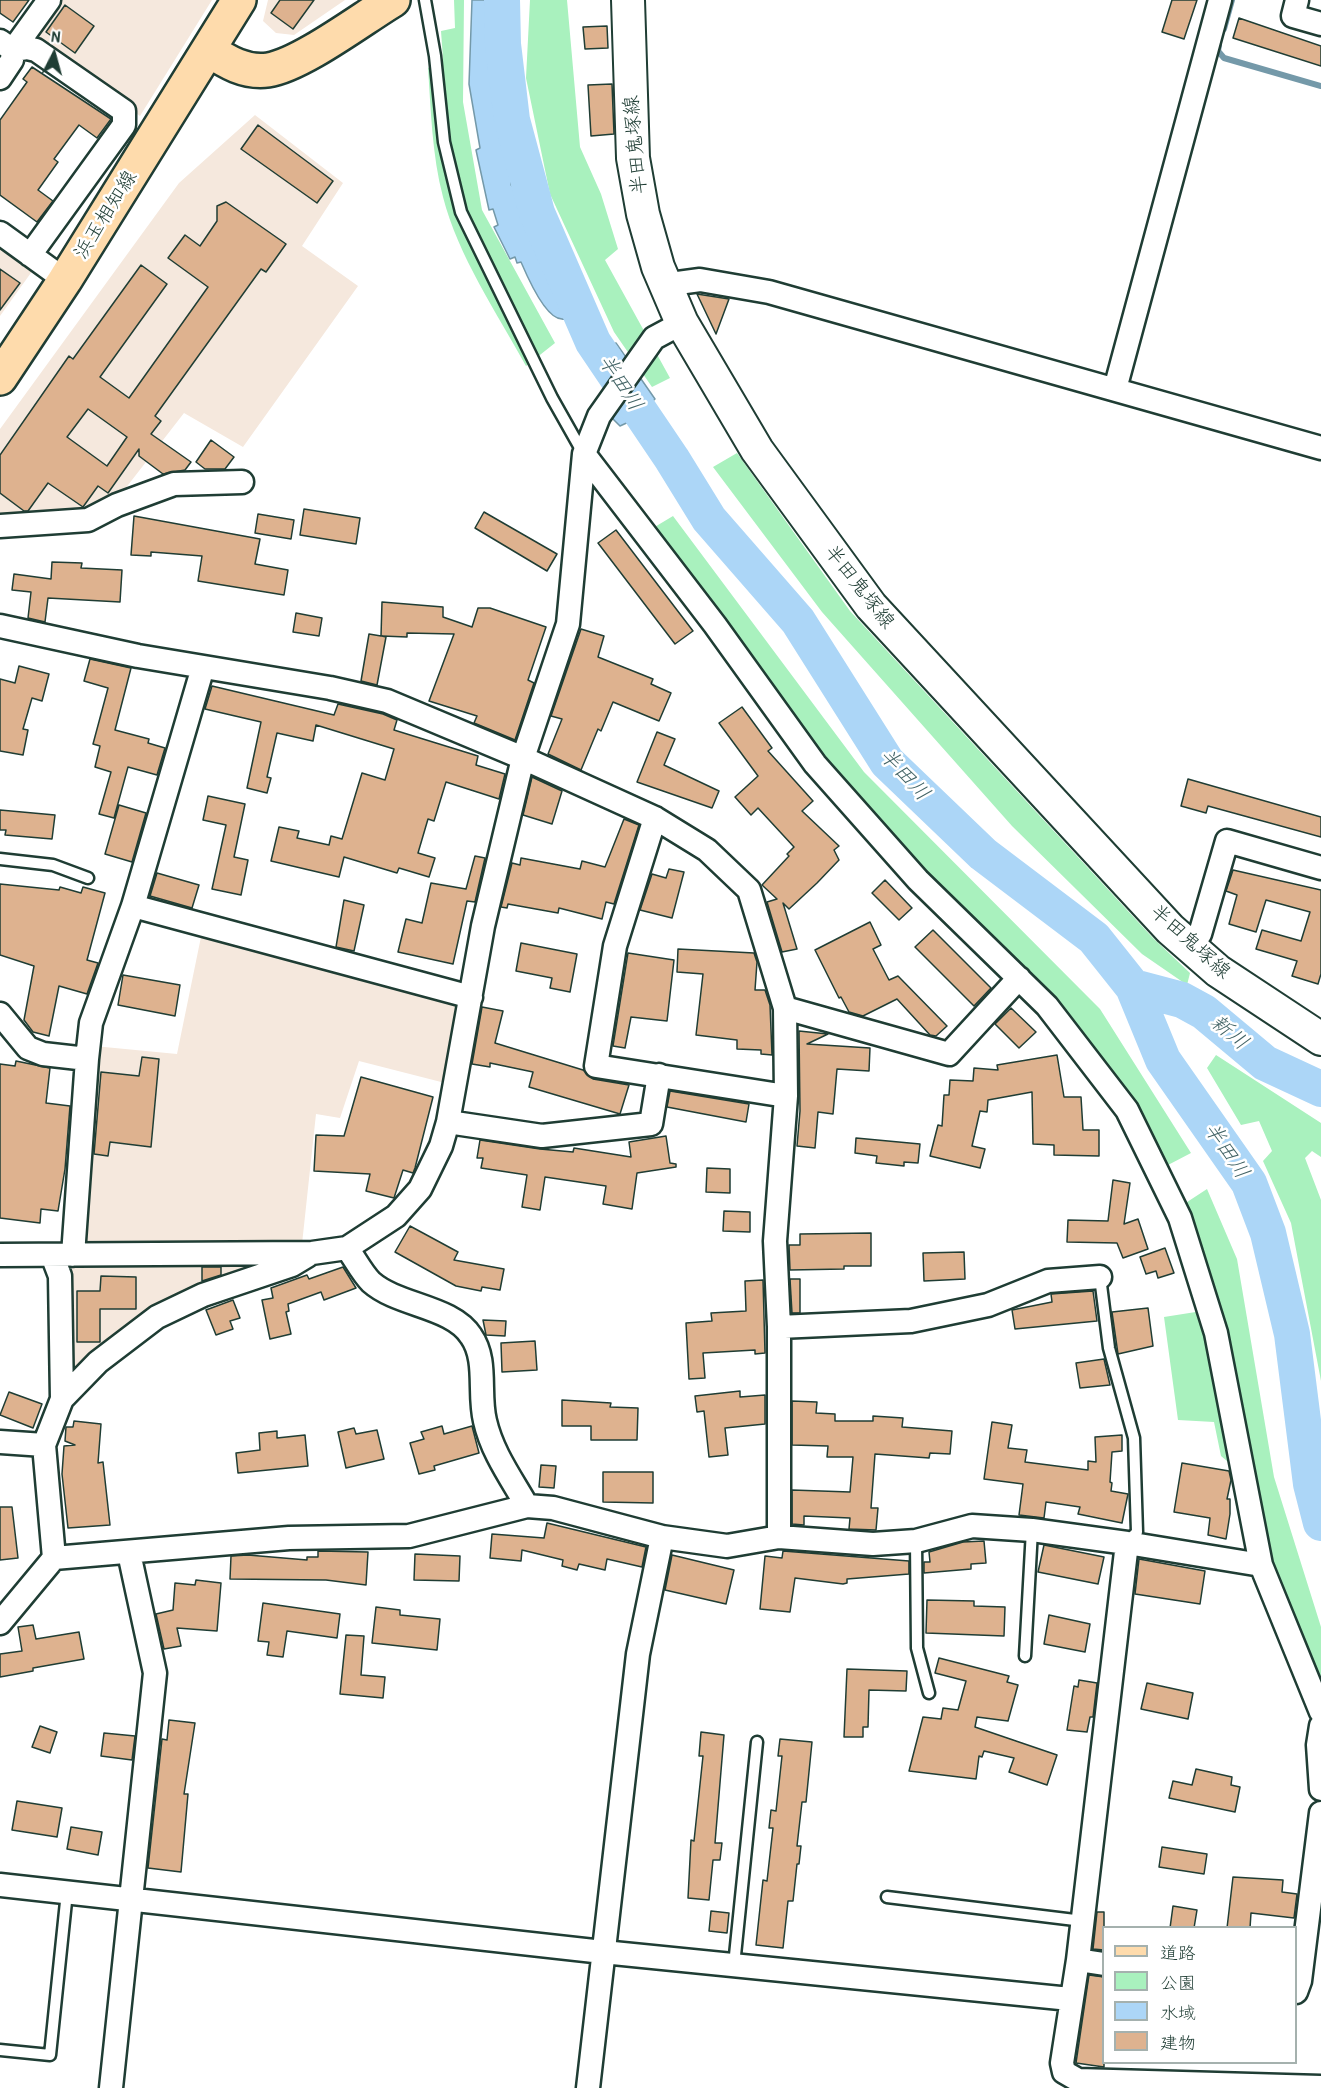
<!DOCTYPE html>
<html>
<head>
<meta charset="utf-8">
<style>
  body { margin:0 }
  #map { position:relative; width:1321px; height:2088px; overflow:hidden; background:#fff; font-family:"Patrick Hand","Klee One",sans-serif }
  canvas { display:block }
  .legend { position:absolute; left:1102px; top:1926px; width:195px; height:138px; box-sizing:border-box; background:#fff; border:2px solid #a5b1ae; margin:0; padding:8px 10px; list-style:none; font-size:18px; color:#1f3d34 }
  .legend li { display:flex; align-items:center; gap:12px; height:30px }
  .legend b { width:30px; border:2px solid #a5b1ae }
  .north { position:absolute; left:24px; top:24px; width:60px; height:60px; -webkit-text-stroke:4px #fff; paint-order:stroke; rotate:6deg; font-size:16px; font-weight:700; line-height:24px; text-align:center; color:#1f3d34 }
  .north::after { content:''; display:block; margin:auto; width:21px; height:27px; background:#1f3d34; clip-path:polygon(50% 0,100% 100%,50% 72%,0 100%) }
</style>
</head>
<body>
<div id="map">
<canvas width="1321" height="2088"></canvas>
<ul class="legend">
<li><b style="height:8px;background:#fedbac"></b>道路</li>
<li><b style="height:16px;background:#a9f1be"></b>公園</li>
<li><b style="height:16px;background:#acd6f7"></b>水域</li>
<li><b style="height:16px;background:#deb28f"></b>建物</li>
</ul>
<div class="north">N</div>
</div>
<script>
const g = document.querySelector('canvas').getContext('2d');
g.lineJoin = 'round';
function fillPath(path, color) {
  g.fillStyle = color;
  g.fill(path, 'evenodd');
}
function stroke(path, color, width, dash) {
  g.strokeStyle = color;
  g.lineWidth = width;
  g.lineCap = dash ? 'butt' : 'round';
  g.setLineDash(dash || []);
  g.stroke(path);
}
function drawText(font, color, halo, rows, align = 'center') {
  g.font = font + ' "Patrick Hand","Klee One",sans-serif';
  g.lineWidth = 5;
  g.setLineDash([]);
  g.textBaseline = 'middle';
  g.strokeStyle = halo;
  g.fillStyle = color;
  for (const [text, x, y, turn = 0] of rows) {
    g.save();
    g.translate(x, y);
    g.rotate((+turn || 0) * Math.PI / 180);
    g.textAlign = isNaN(turn) ? turn : align;
    if (halo) g.strokeText(text, 0, 0);
    g.fillText(text, 0, 0);
    g.restore();
  }
}
fillPath(new Path2D(`
  M60,0H212L140,116L32,40Z
  M268,0H345L294,35L276,33L263,21Z
  M255,115L343,183L302,246L358,286L243,447L184,413L125,489L85,516L0,521V429L179,183Z
  M0,247L33,270L0,316Z
  M202,932L462,998L449,1084L359,1061L340,1118L316,1114L302,1244L80,1243L94,1046L177,1054Z
  M277,1260L196,1293L70,1384L72,1268L83,1262Z`), '#f5e8dd');
fillPath(new Path2D(`
  M454,0H464L463,102L482,210L555,343L526,366C497,313 458,256 443,197C432,155 431,111 428,68L443,59L441,31L455,28Z
  M530,0H567L580,147L601,194L618,249L605,260L670,378L652,387L614,332L550,194L526,78Z
  M737,453L850,611L1153,938L1190,973L1187,985L1142,954L1012,826L822,612L713,467Z
  M673,516L864,772L1100,1009L1191,1153L1168,1165L1138,1106L1058,1005L827,768L653,528Z
  M1216,1055L1321,1123V1157L1312,1151L1305,1158L1321,1200V1381L1291,1223L1263,1161L1272,1151L1259,1121L1241,1125L1207,1068Z
  M1207,1189L1237,1259L1274,1477L1321,1627V1678L1305,1648L1239,1471L1221,1456L1214,1422L1178,1420L1164,1317L1202,1311L1181,1206Z`), '#a9f1be');
const water = new Path2D(`
  M472,0H519L514,20L513,62L505,119L510,149L511,185L520,193L534,218L554,241L581,310L590,312L581,324L600,343H605L609,347L616,343L655,399L633,420L620,426L613,419L610,375L606,374V369L597,357L590,355L580,338L574,334L577,329L571,319C568,318 565,320 562,319C545,319 527,276 521,262L517,263L515,257L510,259L494,227L498,225L493,209L489,210L476,150L480,148L469,84Z`);
fillPath(water, '#acd6f7');
stroke(water, '#7499a9', 1.5);
stroke(new Path2D(`
  M1224,29L1232,0
  M1219,45L1218,51L1224,58L1321,86`), '#7499a9', 6);
stroke(new Path2D(`
  M502,0L503,44L512,120L537,213L593,342L672,459L709,519L798,621L887,762L983,854L1094,938L1133,987L1163,1060L1249,1183L1268,1233L1292,1334L1311,1484L1321,1523
  M1133,987L1182,1000L1204,1012L1265,1063L1321,1089`), '#acd6f7', 36);
const building = new Path2D(`
  M0,0H29L13,22L0,13Z
  M280,0H314L293,29L271,13Z
  M1172,0H1197L1184,39L1162,32Z
  M65,5L94,26L75,53L46,32Z
  M1239,18L1321,46V66L1233,38Z
  M607,26L608,48L585,49L583,27Z
  M32,67L111,119L97,138L79,125L54,159L58,162L38,190L53,201L37,222L0,195V120L27,82L23,79Z
  M612,84L614,134L591,136L588,85Z
  M258,125L333,181L317,203L241,149Z
  M226,202L286,244L266,272L261,269L155,416L161,421L151,434L191,462L185,470L163,474L139,456V449L108,493L98,486L83,507L48,483L28,511H24L0,493V455L69,356L73,359L141,265L167,284L100,377L129,398L208,287L168,258L185,235L200,246L217,221V206ZM88,409L127,437L107,466L67,437Z
  M0,269L20,283L0,310Z
  M697,294L729,299L716,334Z
  M211,440L234,457L225,469H205L196,462Z
  M304,509L360,518L356,544L300,535Z
  M484,512L557,554L547,571L475,528Z
  M258,514L294,520L291,539L255,533Z
  M134,516L260,539L255,564L288,570L284,595L198,581L202,556L151,552V556L131,555Z
  M616,530L693,631L675,644L598,543Z
  M52,562L82,563L81,568L122,570L120,602L48,598L45,622L28,618L31,592L12,590L14,574L51,579Z
  M382,602L443,607V617L472,627L478,608H490L546,627L528,680L534,683L515,740L474,723L477,716L429,701L454,634L407,633V637L382,636L386,637L377,685L361,681L369,634L381,636Z
  M296,613L322,618L319,636L293,632Z
  M581,629L604,636L598,657L653,679L651,684L671,693L659,721L613,702L601,731L598,729L581,770L548,754L562,719L551,716Z
  M90,659L131,668L115,730L149,739L148,743L165,748L157,775L128,767L114,818L99,814L111,772L95,767L100,746L93,744L108,688L84,681Z
  M19,666L49,674L42,701L32,698L23,729L28,730L23,755L0,751V679L15,683Z
  M212,686L334,715L338,704L383,714L397,720L394,730L478,756L476,765L505,774L499,799L446,782L434,821L428,819L418,853L435,858L429,877L399,868L397,873L344,857L339,877L271,861L279,827L299,831L297,838L329,845L331,836L342,839L362,773L385,780L394,749L316,725L313,741L277,733L267,777L271,778L267,793L247,788L261,722L205,709Z
  M742,707L772,748L768,751L813,801L802,811L839,846L834,850L839,860L817,883L789,909L783,903L797,949L782,952L767,902L777,899L762,885L789,856L787,854L794,847L758,808L751,815L735,797L758,776L719,723Z
  M657,732L675,739L664,765L719,791L712,808L637,782Z
  M532,777L562,791L552,824L523,815Z
  M1188,779L1321,817V837L1208,806L1206,813L1181,806Z
  M208,796L245,804L234,857L248,860L241,895L212,889L226,825L203,820Z
  M119,805L146,813L132,862L105,854Z
  M0,810L55,815L52,839L5,835L6,830H0Z
  M624,819L639,825L614,904L606,902L602,919L559,908L558,913L508,904L507,908L501,907L512,863L520,865L521,858L580,869L582,861L605,867Z
  M475,856L485,858L475,902L467,901L453,964L398,952L406,919L422,923L431,883L466,889Z
  M669,869L684,872L672,918L640,910L652,874L666,878Z
  M1233,870L1321,890V974L1318,984L1292,976L1297,961L1256,949L1262,930L1301,941L1310,912L1266,900L1256,932L1229,924L1237,895L1226,891Z
  M157,873L199,885L192,908L150,896Z
  M885,880L912,908L899,920L872,893Z
  M0,884L59,890L60,887L81,893L83,887L105,893L87,960L98,963L87,994L59,986L49,1036L33,1032L24,1020L34,966L0,955Z
  M344,900L364,905L354,951L336,947Z
  M870,922L881,945L873,949L889,980L898,976L947,1026L936,1036L930,1035L897,999L863,1016L849,1012L841,997L839,998L815,950Z
  M933,930L991,988L974,1006L915,947Z
  M521,943L577,954L570,992L550,988L552,978L516,971Z
  M678,949L754,953L757,962L755,990H765L770,1005L772,1055L761,1054V1050L737,1049V1040L696,1035L703,974L677,972Z
  M628,953L674,960L667,1021L631,1017L625,1048L613,1046Z
  M123,975L180,985L175,1016L118,1005Z
  M482,1007L503,1011L495,1043L583,1070L593,1079L629,1085L620,1114L529,1087L533,1072L490,1063V1067L472,1064Z
  M1011,1008L1036,1032L1019,1048L995,1024Z
  M799,1031L828,1034L807,1044L870,1048L869,1071L837,1069L833,1114L818,1112L815,1148L797,1146L800,1111Z
  M1057,1055L1064,1097H1081L1083,1130H1099V1156L1054,1155V1145L1033,1144L1032,1092L988,1100L987,1112L980,1111L972,1146L985,1149L980,1168L930,1156L938,1125L942,1126L944,1095H949L950,1080L973,1081L974,1068L998,1070L997,1065Z
  M142,1057L159,1059L151,1147L110,1142L108,1156L94,1154L101,1072L139,1076Z
  M16,1061L50,1068L46,1103L70,1106L65,1169L58,1211L41,1209L40,1223L0,1218V1064L15,1066Z
  M361,1077L433,1097L415,1168L413,1173L403,1170L394,1198L366,1191L370,1174L314,1171L316,1135L344,1136Z
  M670,1091L749,1104L746,1122L667,1107Z
  M666,1136L670,1163L676,1164V1167L637,1173L632,1209L603,1204L606,1186L545,1177L540,1210L522,1207L527,1175L481,1168L483,1158H477L480,1140L540,1149L573,1152L574,1148L631,1157L629,1142Z
  M856,1138L920,1144L918,1163L904,1162V1166L876,1163L877,1156L855,1153Z
  M707,1168L730,1169V1193L706,1192Z
  M1113,1180L1130,1183L1124,1224L1138,1219L1148,1249L1123,1258L1117,1243L1067,1242L1068,1220L1108,1221Z
  M724,1211L750,1212V1232L723,1231Z
  M410,1226L458,1252L454,1260L504,1269L500,1290L482,1287L481,1291L456,1286L395,1252Z
  M871,1233V1266H844V1269L790,1270L789,1245H800V1234Z
  M1165,1248L1174,1273L1158,1278L1156,1271L1146,1274L1140,1257Z
  M964,1252L965,1279L924,1281L923,1253Z
  M202,1267H221V1275L202,1281Z
  M343,1267L356,1288L324,1300L321,1292L288,1304L289,1311L286,1312L291,1334L270,1339L262,1300L273,1298L271,1288L307,1275L309,1279Z
  M101,1276L136,1277V1309H100V1342H77V1291H100Z
  M790,1279H800V1313H792Z
  M763,1280L765,1353L755,1354V1350L703,1353L705,1378L689,1379L686,1323L712,1321L711,1313L746,1311L745,1281Z
  M1093,1291L1097,1321L1015,1329L1012,1310L1052,1302L1051,1294Z
  M233,1300L240,1318L230,1321L233,1329L216,1335L206,1310Z
  M1148,1308L1153,1346L1118,1354L1112,1312Z
  M483,1320L506,1321L505,1336L486,1335Z
  M535,1341L537,1370L502,1372L501,1343Z
  M1104,1359L1110,1385L1080,1388L1076,1363Z
  M740,1391V1397L765,1395V1424L725,1428L728,1455L709,1457L704,1411L697,1412L695,1396Z
  M9,1392L42,1404L33,1428L0,1415Z
  M562,1400L611,1403L610,1407L638,1408L637,1440H591V1426H562Z
  M792,1401L817,1402L816,1413L835,1414V1421H873V1416L903,1418L902,1427L952,1431L950,1454L930,1453L929,1458L875,1454L871,1508H878L876,1530L849,1529L850,1518L804,1516V1525L792,1524V1490L850,1492L853,1457H827L828,1446L792,1445Z
  M74,1421L101,1424L98,1463L103,1462L110,1525L68,1528L62,1474L64,1446L75,1445L65,1441L66,1427H73Z
  M992,1422L1012,1425L1008,1448L1027,1450L1025,1462L1088,1470V1461L1096,1462L1095,1437L1122,1435V1451L1112,1452L1110,1482L1112,1483L1111,1491L1128,1494L1122,1523L1078,1514L1080,1507L1046,1502L1044,1518L1019,1515L1023,1484L984,1479Z
  M442,1426L444,1434L472,1426L479,1453L434,1466L435,1470L419,1474L410,1443L424,1439L421,1432Z
  M354,1428L356,1434L377,1430L384,1459L346,1468L338,1432Z
  M277,1431V1438L305,1435L308,1466L238,1473L236,1453L260,1450L259,1433Z
  M1182,1463L1229,1471L1231,1480L1227,1499H1230V1514L1226,1539L1208,1535L1210,1518L1174,1512Z
  M541,1465L556,1466L554,1488L539,1487Z
  M603,1472H653V1503L603,1502Z
  M0,1507H12L18,1558L0,1560Z
  M547,1523L646,1547L642,1567L607,1559L605,1570L579,1564L577,1570L562,1566L563,1560L522,1550L521,1561L490,1558L492,1534L544,1538Z
  M984,1541L986,1563L971,1564V1569L924,1573V1562H930L929,1552L963,1542Z
  M1044,1545L1104,1557L1098,1584L1038,1572Z
  M318,1551L368,1552L366,1585L326,1580L230,1579L231,1556L248,1555L307,1560V1557H318Z
  M783,1551L909,1561V1574L847,1579V1583L843,1584L795,1578L790,1612L760,1609L765,1556L782,1558Z
  M415,1554L460,1556L459,1581L414,1580Z
  M672,1555L734,1570L726,1604L665,1590Z
  M1139,1559L1205,1571L1200,1604L1135,1594Z
  M196,1580L221,1583L217,1631L177,1628L181,1646L164,1649L156,1614L173,1610L175,1583L195,1585Z
  M927,1600L974,1601V1606L1005,1607L1004,1636L926,1633Z
  M263,1603L340,1614L337,1638L287,1631L283,1657L267,1655L269,1642L258,1641Z
  M376,1607L400,1610V1615L440,1619L437,1650L372,1643Z
  M1049,1615L1090,1624L1085,1652L1044,1644Z
  M33,1625L36,1639L79,1632L84,1659L33,1668V1671L0,1677V1654L22,1651L18,1627Z
  M346,1635L364,1636L361,1675L385,1677L383,1698L340,1694Z
  M939,1658L1009,1676L1007,1682L1018,1685L1008,1721L977,1717L975,1727L1057,1755L1047,1785L1009,1772L1014,1758L984,1751L982,1757L979,1756L976,1779L909,1771L923,1717L941,1719L943,1708L958,1710L966,1681L935,1673Z
  M847,1669L907,1671L906,1691L869,1690L868,1727H863V1737H844Z
  M1079,1680L1097,1683L1093,1717H1090L1087,1732L1067,1730L1074,1686L1078,1687Z
  M1147,1683L1193,1693L1188,1719L1141,1709Z
  M169,1720L195,1723L184,1794H188L181,1872L148,1868L162,1739L167,1740Z
  M40,1726L57,1732L50,1753L32,1747Z
  M701,1732L724,1735L715,1843H722L720,1860H713L709,1900L688,1898L691,1840L694,1841L703,1756H699Z
  M104,1733L135,1736L132,1760L101,1756Z
  M780,1739L812,1742L806,1802H802L797,1846H801L799,1864H797L793,1901H788L783,1948L756,1945L763,1880L767,1881L773,1828H769L771,1810L776,1811L782,1756H778Z
  M1196,1769L1232,1777L1231,1785L1240,1787L1235,1812L1169,1798L1173,1781L1192,1785Z
  M17,1801L62,1808L57,1837L12,1830Z
  M71,1827L102,1832L98,1855L67,1849Z
  M1162,1847L1207,1854L1204,1874L1159,1867Z
  M1233,1877L1283,1880L1282,1892L1297,1894L1294,1918L1251,1913L1250,1928H1227Z
  M1173,1906L1197,1910L1194,1928H1170Z
  M711,1911L729,1913L727,1933L709,1931Z
  M1097,1912H1104V1950L1093,1949Z
  M1089,1975L1104,1977V2067L1076,2063Z`);
fillPath(building, '#deb28f');
stroke(building, '#1f3d34', 1.5);
const lane = new Path2D(`
  M425,0L435,56L444,142L461,212L552,398L583,453
  M0,859L53,865L88,878
  M1100,1277L1109,1348L1134,1438L1137,1532L1127,1542
  M916,1541L917,1648L929,1693
  M1025,1656L1032,1530
  M887,1897L1083,1921
  M734,1965L757,1742
  M0,2050L50,2055L67,1892`);
const street = new Path2D(`
  M1297,0L1293,16L1321,24
  M0,41L13,50L27,48L36,50L124,111V125L30,255
  M0,78L12,60L13,50L49,0
  M0,233L65,280
  M663,285L700,280L769,292L1321,448
  M1115,389L1220,0
  M584,454L715,625L815,764L918,880L1047,1006L1127,1110L1180,1218L1216,1333L1261,1565L1321,1712
  M0,526L88,520L117,505L174,484L242,482
  M0,626L138,656L330,688L387,701L523,758L655,818L707,850L749,890L785,1008L786,1096L775,1241L779,1327V1537
  M655,818L615,946L596,1066L786,1096
  M133,906L471,997
  M1189,946L1200,934L1227,841L1321,868
  M785,1008L949,1054L1019,978
  M0,1014L28,1048L43,1054L87,1059L91,1023L133,906L203,667
  M448,1122L542,1136L651,1124L659,1075
  M347,1248C355,1259 362,1273 371,1282C398,1306 452,1306 471,1336C488,1360 478,1393 485,1421C492,1452 511,1478 527,1506
  M0,1255L312,1253L347,1248L396,1216L420,1189L441,1146L448,1122L483,926L523,758L568,624L584,454L599,416L654,338L682,323
  M52,1255L60,1276L62,1399
  M73,1255L87,1059
  M779,1327L911,1321L988,1305L1048,1281L1100,1277
  M0,1442L44,1445
  M1127,1543L1078,1960L1062,2063L1064,2072L1078,2080L1321,2087
  M54,1558L289,1538L409,1536L527,1506L553,1508L662,1537L727,1546L779,1537L873,1544L916,1541L972,1526L1032,1530L1127,1543L1261,1565
  M0,1623L54,1558L44,1445L62,1399L98,1362L157,1317L203,1295L292,1265L307,1256
  M1321,1726L1318,1745L1321,1789
  M0,1885L603,1952L1070,1999
  M1078,1960L1104,1964
  M1296,1992L1300,1981L1321,1813
  M111,2088L155,1673L129,1553
  M588,2088L638,1654L662,1537`);
const secondary = new Path2D(`
  M628,0L633,158L643,214L658,267L682,323L757,450L871,606L1170,929L1218,971L1321,1039`);
const primary = new Path2D(`
  M209,50C227,62 245,73 268,70C301,65 363,18 393,0
  M0,378L65,280L239,0`);
stroke(lane, '#1f3d34', 15);
stroke(street, '#1f3d34', 27);
stroke(secondary, '#1f3d34', 36);
stroke(primary, '#1f3d34', 38);
stroke(lane, '#fff', 10);
stroke(street, '#fff', 22);
stroke(secondary, '#fff', 32);
stroke(primary, '#fedbac', 33);
drawText('20px', '#1f3d34', '#fff', [
  ["半田鬼塚線",636,145,-95],
  ["浜玉相知線",106,215,-58],
  ["半田鬼塚線",859,587,52],
  ["半田鬼塚線",1190,942,42]
]);
drawText('italic 21px', '#426365', '#fff', [
  ["半田川",620,383,57],
  ["半田川",904,775,47],
  ["新川",1229,1033,40],
  ["半田川",1226,1151,56]
]);
</script>
</body>
</html>
